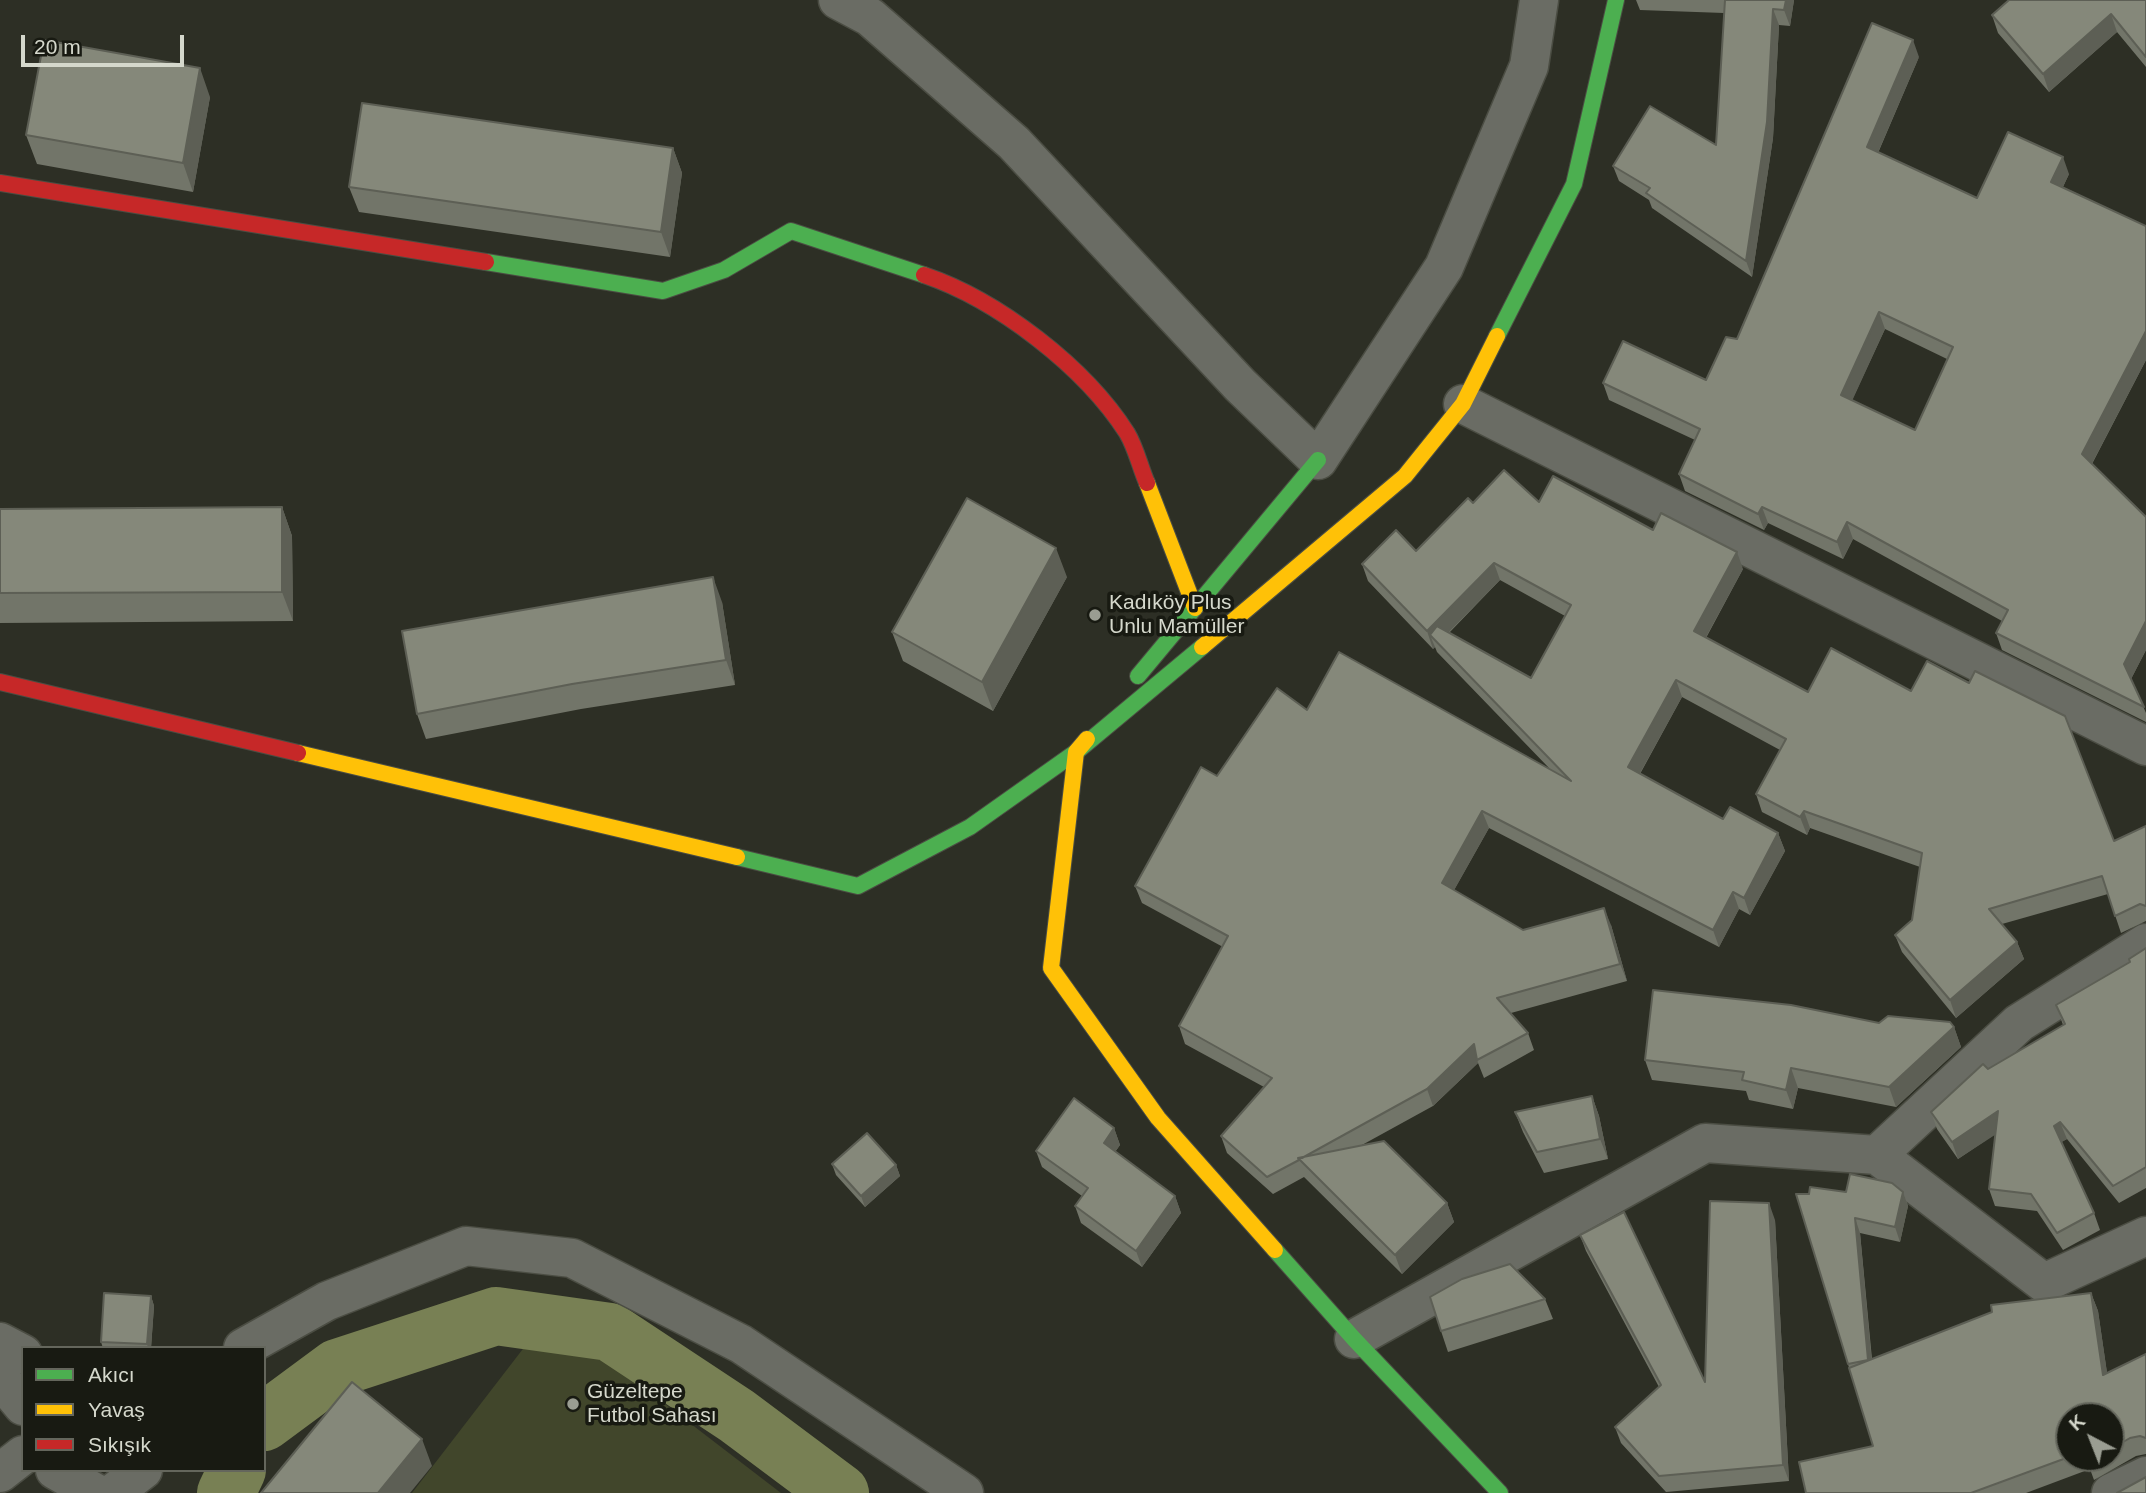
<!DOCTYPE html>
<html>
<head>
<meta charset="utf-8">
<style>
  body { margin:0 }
  #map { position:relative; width:2146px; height:1493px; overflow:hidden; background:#2d2f25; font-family:Arial,sans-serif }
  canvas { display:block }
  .legend { position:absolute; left:21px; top:1346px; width:245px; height:126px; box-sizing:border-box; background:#181a12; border:2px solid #64665c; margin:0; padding:9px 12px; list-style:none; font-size:21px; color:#d5d8cc }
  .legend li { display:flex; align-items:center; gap:14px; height:35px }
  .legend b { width:35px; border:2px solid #64665c }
  .north { position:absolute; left:2055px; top:1402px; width:70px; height:70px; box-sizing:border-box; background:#181a12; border:2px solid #64665c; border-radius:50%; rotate:318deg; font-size:19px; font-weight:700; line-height:28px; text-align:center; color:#d5d8cc }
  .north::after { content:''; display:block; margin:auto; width:24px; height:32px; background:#9a9d92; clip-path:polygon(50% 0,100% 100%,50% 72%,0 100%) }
  .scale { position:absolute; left:21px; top:35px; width:163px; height:32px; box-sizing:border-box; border:4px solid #d5d8cc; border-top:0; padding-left:9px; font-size:21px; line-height:24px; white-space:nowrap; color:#d5d8cc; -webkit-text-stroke:5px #181a12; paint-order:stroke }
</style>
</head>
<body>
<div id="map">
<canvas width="2146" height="1493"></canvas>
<ul class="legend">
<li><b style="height:9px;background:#4caf50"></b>Akıcı</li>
<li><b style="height:9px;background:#ffc107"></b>Yavaş</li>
<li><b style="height:9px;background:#c62828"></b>Sıkışık</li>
</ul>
<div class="north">K</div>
<div class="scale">20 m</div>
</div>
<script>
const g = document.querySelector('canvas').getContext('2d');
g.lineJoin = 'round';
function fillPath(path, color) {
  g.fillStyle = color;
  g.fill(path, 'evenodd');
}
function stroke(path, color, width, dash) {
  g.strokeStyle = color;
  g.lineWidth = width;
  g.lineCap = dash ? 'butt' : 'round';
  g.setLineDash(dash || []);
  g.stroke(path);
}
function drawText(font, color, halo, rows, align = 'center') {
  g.font = font + ' Arial,sans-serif';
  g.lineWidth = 7;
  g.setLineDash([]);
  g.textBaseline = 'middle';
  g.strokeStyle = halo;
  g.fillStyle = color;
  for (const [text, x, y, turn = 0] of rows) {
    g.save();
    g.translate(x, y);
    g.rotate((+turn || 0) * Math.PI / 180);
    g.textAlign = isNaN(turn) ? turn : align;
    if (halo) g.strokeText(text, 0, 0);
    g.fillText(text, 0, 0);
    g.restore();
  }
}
fillPath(new Path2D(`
  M549,1315L781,1493H412Z`), '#41462b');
stroke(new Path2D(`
  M264,1422L337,1368L496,1316L610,1332L737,1416L840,1493
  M226,1493L237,1470`), '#788054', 58);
const street = new Path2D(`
  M838,0L870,17L1014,143L1240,385L1318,460L1444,267L1529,66L1539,0
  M1463,404L2146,746
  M1877,1155L2044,1283L2146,1236
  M1354,1339L1705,1143L1877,1155L2019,1023L2146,943
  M0,1342L23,1354
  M243,1348L327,1301L466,1246L572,1258L741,1344L964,1493
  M0,1378L23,1406
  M55,1470L96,1493
  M0,1473L23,1455
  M113,1493L143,1470
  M2111,1493L2146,1476`);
const fast = new Path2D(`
  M486,262L663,291L724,270L791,231L924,275
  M1497,336L1574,184L1616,0
  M1138,676L1318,460
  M737,857L858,886L970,827L1076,752L1202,647
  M1275,1250L1354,1339L1500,1493`);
const slow = new Path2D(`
  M1147,483L1195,608
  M1202,647L1405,476L1463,404L1497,336
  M1087,739L1076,752L1051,968L1158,1118L1275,1250
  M298,753L737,857`);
const jam = new Path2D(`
  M0,183L486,262
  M924,275C998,300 1085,367 1127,433C1136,448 1140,467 1147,483
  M0,682L298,753`);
stroke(street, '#4b4d43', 41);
stroke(fast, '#4b4d43', 18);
stroke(slow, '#4b4d43', 18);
stroke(jam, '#4b4d43', 18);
stroke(street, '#6a6c64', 38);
stroke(fast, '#4caf50', 16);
stroke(slow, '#ffc107', 16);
stroke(jam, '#c62828', 16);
fillPath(new Path2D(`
  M1636,0H1794L1790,26L1779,25L1773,138L1752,277L1652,208L1649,200L1619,181L1613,166L1716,145L1724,13L1640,10Z
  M2146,0V67L2117,32L2049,92L1998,33L1992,15Z
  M1919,57L1878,153L1977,198L2069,174L2063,187L2146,226V360L2092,464L2146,517V650L2131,679L2146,713V722L2002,650L1996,633L2002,621L1853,539L1843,559L1768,523L1764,530L1685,491L1679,474L1695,440L1609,400L1603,383L1706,380L1737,339ZM1885,329L1947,359L1915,430L1852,400Z
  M210,97L193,192L37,164L26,135Z
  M673,148L682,173L670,257L359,212L349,187Z
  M1539,502L1653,530L1743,569L1706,638L1808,692L2114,841L2146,826V921L2121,933L2108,894L2002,924L2017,942L2024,959L1956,1018L1902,952L1895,935L1912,920L1920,867L1810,828L1807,835L1762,812L1756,794L1780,750L1682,697L1640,774L1723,819L1778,833L1785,851L1750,915L1739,909L1719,947L1489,828L1454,890L1523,930L1611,925L1627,981L1511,1013L1528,1033L1534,1050L1484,1078L1478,1063L1433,1106L1362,1145L1447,1203L1454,1222L1402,1274L1304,1177L1273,1194L1227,1153L1221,1136L1264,1087L1185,1044L1179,1026L1223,947L1142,903L1135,886L1217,776L1307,710L1549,768L1437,652L1435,647L1433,649L1368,581L1362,564L1416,551L1473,503ZM1500,580L1565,616L1531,678L1449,633Z
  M282,507L292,536L293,621L0,623V509Z
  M1067,577L993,711L903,661L892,632Z
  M722,602L735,685L581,709L426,739L417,714Z
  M2146,948V1188L2119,1203L2067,1139L2061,1142L2094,1213L2100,1230L2063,1250L2037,1211L1995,1206L1989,1189L1995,1134L1958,1159L1937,1129L1931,1112L1988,1069L2063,1025L2056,1005L2130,962Z
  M1879,1023L1954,1027L1961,1047L1896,1107L1798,1088L1793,1109L1749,1100L1746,1091L1652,1080L1645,1060Z
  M1592,1096L1599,1116L1608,1159L1544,1173L1523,1132L1515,1112Z
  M1114,1128L1120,1145L1115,1152L1175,1196L1181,1213L1142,1267L1081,1223L1075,1206L1082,1196L1042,1167L1036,1151Z
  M832,1164L896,1165L900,1176L865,1207L836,1175Z
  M1903,1192L1908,1206L1900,1242L1860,1233L1872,1359L2091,1293L2098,1311L2107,1373L2146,1354V1454L2136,1456L2094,1480L2090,1469L2026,1493H1806L1873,1446L1796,1194H1809ZM2069,1416H2111V1458H2069Z
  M1775,1220L1789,1481L1666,1492L1621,1443L1615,1427L1659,1387L1586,1251L1580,1235L1705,1382Z
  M151,1296L154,1306L151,1348H103L101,1342Z
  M1545,1299L1553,1319L1448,1352L1441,1331Z`), '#727569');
fillPath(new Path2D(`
  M1786,0H1794L1790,26L1784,10Z
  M1773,9L1779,25L1773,138L1752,277L1746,261Z
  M2111,14L2117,32L2049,92L2043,74Z
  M1913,40L1919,57L1873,164L1867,147Z
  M200,68L210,97L193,192L183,163Z
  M673,148L682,173L670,257L661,232Z
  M2063,157L2069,174L2057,199L2051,182Z
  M1879,312L1885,329L1847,412L1841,395Z
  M2146,331V360L2088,471L2082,454Z
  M282,507L292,536L293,621L282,592Z
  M1762,507L1768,523L1764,530L1758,514Z
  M1847,522L1853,539L1843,559L1837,542Z
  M1056,548L1067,577L993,711L982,682Z
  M1737,552L1743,569L1700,648L1694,631Z
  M1494,563L1500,580L1438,643L1430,635L1435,647L1433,649L1427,631Z
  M713,577L722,602L735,685L726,660Z
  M2146,621V650L2130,681L2124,664Z
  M1676,680L1682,697L1634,784L1628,767Z
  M1482,811L1489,828L1448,901L1442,883Z
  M1804,811L1810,828L1807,835L1800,817Z
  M1778,833L1785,851L1750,915L1744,898Z
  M1733,892L1739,909L1719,947L1713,930Z
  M1604,908L1611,925L1627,981L1620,964Z
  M2017,942L2024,959L1956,1018L1950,1000Z
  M1954,1027L1961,1047L1896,1107L1889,1087Z
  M1474,1044L1478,1063L1433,1106L1427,1089Z
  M1791,1068L1798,1088L1793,1109L1786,1090Z
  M1592,1096L1599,1116L1608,1159L1600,1139Z
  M1998,1111L2004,1129L1958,1159L1952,1142Z
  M2060,1122L2067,1139L2060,1143L2054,1126Z
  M1114,1128L1120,1145L1110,1159L1104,1143Z
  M896,1165L900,1176L865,1207L861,1196Z
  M1903,1192L1908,1206L1900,1242L1895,1227Z
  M1175,1196L1181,1213L1142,1267L1136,1251Z
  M1447,1203L1454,1222L1402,1274L1395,1255Z
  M1769,1203L1775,1220L1789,1481L1783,1465Z
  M1855,1218L1860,1233L1873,1375L1868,1360Z
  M2091,1293L2098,1311L2110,1393L2103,1375Z
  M151,1296L154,1306L151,1348H148L147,1344Z
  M422,1439L432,1466L410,1493H378Z`), '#5d5f55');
const building = new Path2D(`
  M1725,0H1786L1784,10L1773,9L1767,122L1746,261L1646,193L1650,188L1613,166L1650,106L1716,145Z
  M2009,0H2146V57L2111,14L2043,74L1992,15Z
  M1872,23L1913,40L1867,147L1977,198L2008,132L2063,157L2051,182L2146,226V331L2082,454L2146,517V621L2124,664L2144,707L1996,633L2008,610L1847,522L1837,542L1762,507L1758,514L1679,474L1700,429L1603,383L1623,341L1706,380L1726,337L1737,339ZM1879,312L1953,347L1915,430L1841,395Z
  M44,40L200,68L183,163L26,135Z
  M362,103L673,148L661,232L349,187Z
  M1504,470L1539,502L1553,476L1653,530L1661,513L1737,552L1694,631L1808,692L1831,648L1911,691L1927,661L1969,683L1975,671L2065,716L2114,841L2146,826V906L2140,904L2115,916L2102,876L1989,909L2017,942L1950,1000L1895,935L1912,920L1922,853L1804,811L1800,817L1756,794L1786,739L1676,680L1628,767L1723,819L1730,807L1778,833L1744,898L1733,892L1713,930L1482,811L1442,883L1523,930L1604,908L1620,964L1497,998L1528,1033L1477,1060L1474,1044L1427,1089L1302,1158H1298L1299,1160L1267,1177L1221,1136L1272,1078L1179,1026L1228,936L1135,886L1201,767L1217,776L1277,688L1307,710L1339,652L1571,781L1430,635L1437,626L1531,678L1571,605L1494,563L1427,631L1362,564L1396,530L1416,551L1468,498L1473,503Z
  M967,498L1056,548L982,682L892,632Z
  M282,507V592L0,593V509Z
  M713,577L726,660L572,684L417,714L402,631Z
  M2146,948V1167L2113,1186L2060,1122L2054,1126L2094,1213L2057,1233L2031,1194L1989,1189L1998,1111L1952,1142L1931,1112L1983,1064L1988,1069L2065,1024L2056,1005L2130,962L2129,959Z
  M1653,990L1791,1005L1879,1023L1888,1016L1950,1022L1954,1027L1889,1087L1791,1068L1786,1090L1742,1080L1744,1072L1645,1060Z
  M1592,1096L1600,1139L1537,1152L1515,1112Z
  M1074,1098L1114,1128L1104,1143L1175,1196L1136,1251L1075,1206L1088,1188L1036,1151Z
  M867,1133L896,1165L861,1196L832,1164Z
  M1384,1141L1447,1203L1395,1255L1298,1158Z
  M1850,1174L1892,1183L1903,1192L1895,1227L1855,1218L1868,1360L1848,1364L1796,1194H1809L1810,1187L1846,1192Z
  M1710,1201L1769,1203L1783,1465L1659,1476L1615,1427L1661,1385L1580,1235L1624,1212L1705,1382Z
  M1510,1264L1545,1299L1441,1331L1430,1297L1462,1279Z
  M104,1293L151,1296L147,1344L101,1342Z
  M2091,1293L2103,1375L2146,1354V1438L2140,1436L2130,1438L2111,1449V1416H2069V1457L1971,1493H1806L1799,1462L1873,1446L1849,1368L1992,1312L1991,1305Z
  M352,1382L422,1439L378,1493H261Z
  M2146,1477V1493H2117Z`);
fillPath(building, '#85887a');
stroke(building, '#5d5f55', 2);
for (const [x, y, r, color] of [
  [1095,615,7,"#9a9d92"],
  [573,1404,7,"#9a9d92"]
]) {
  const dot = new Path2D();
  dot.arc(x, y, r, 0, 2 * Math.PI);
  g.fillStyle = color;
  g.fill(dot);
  stroke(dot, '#181a12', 2.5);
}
drawText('21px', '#d5d8cc', '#181a12', [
  ["Kadıköy Plus",1109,603],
  ["Unlu Mamüller",1109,627],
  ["Güzeltepe",587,1392],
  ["Futbol Sahası",587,1416]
], 'left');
</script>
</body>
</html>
